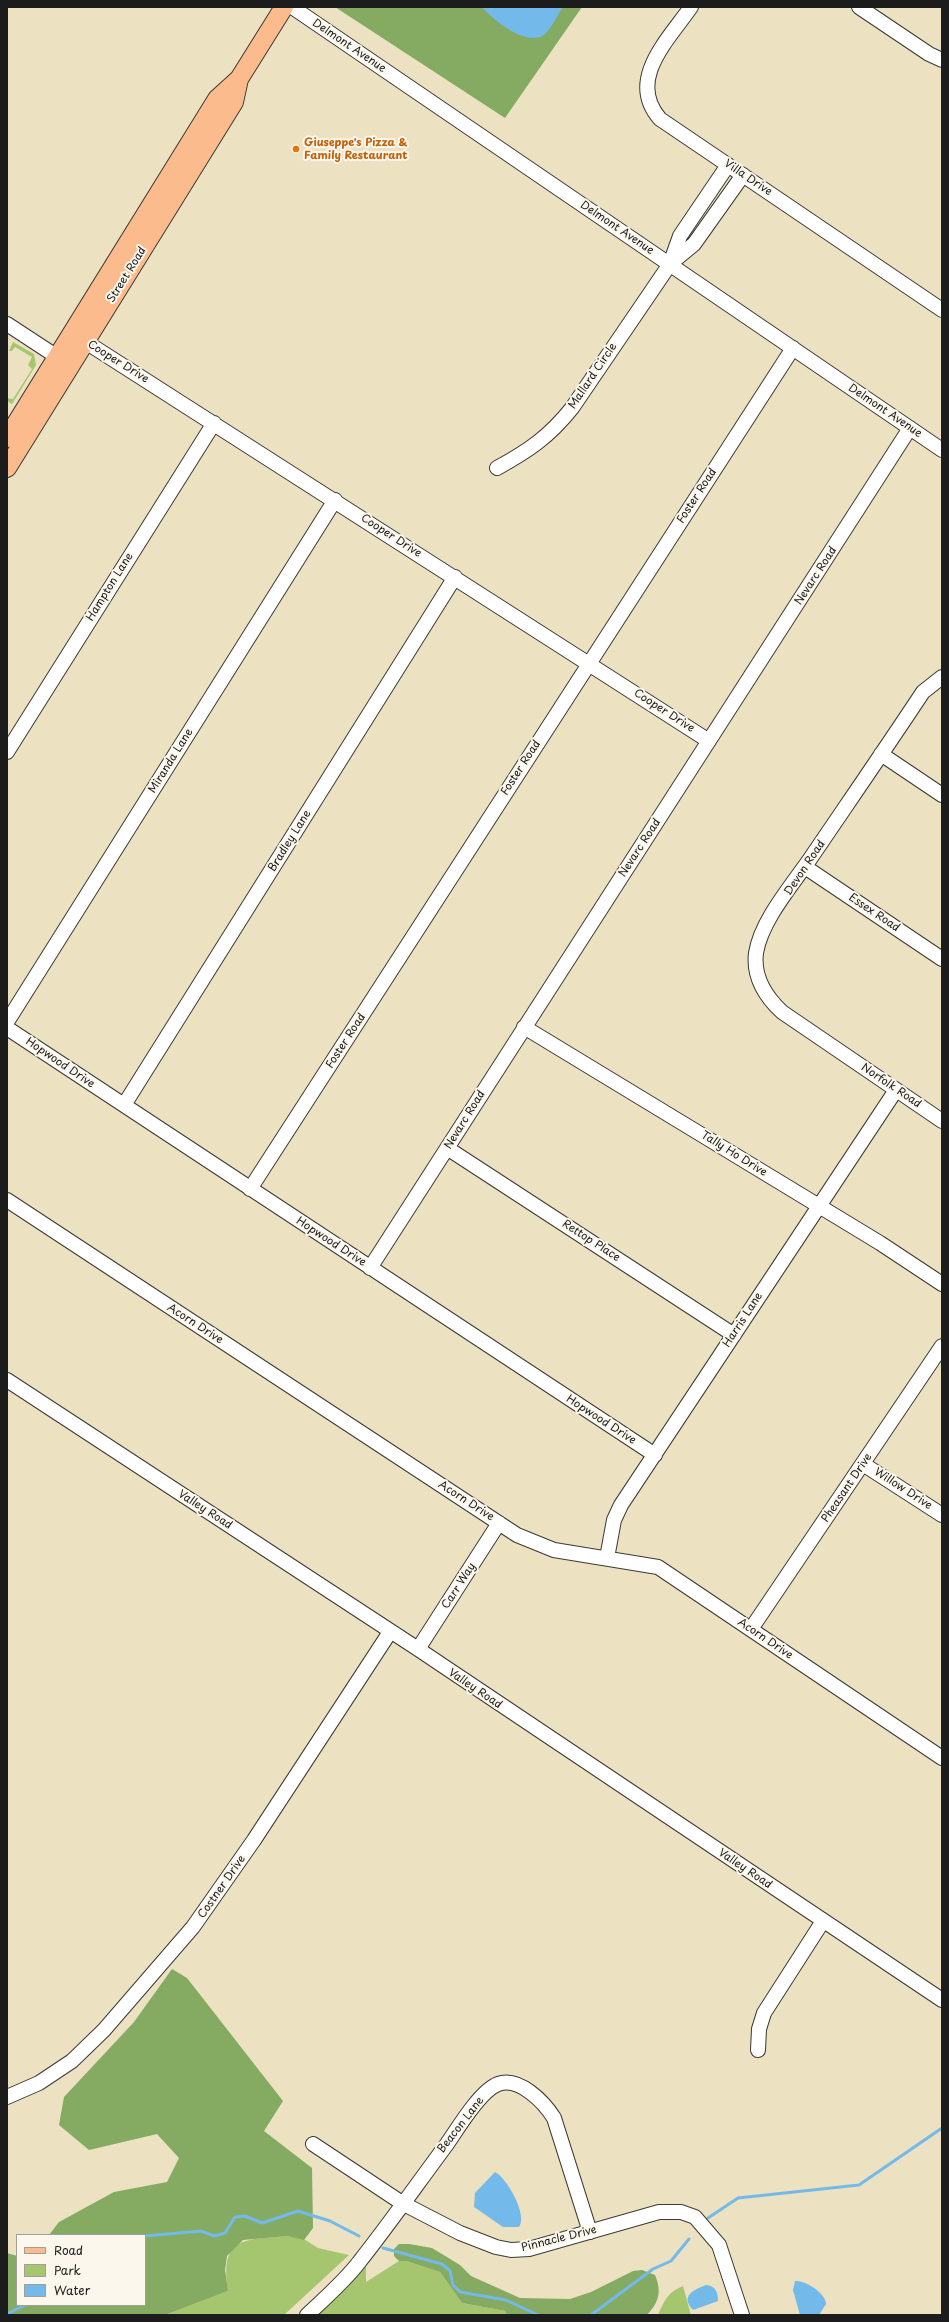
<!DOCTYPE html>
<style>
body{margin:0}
#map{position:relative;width:949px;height:2322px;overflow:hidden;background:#ece1c0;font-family:"Playpen Sans",sans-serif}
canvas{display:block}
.frame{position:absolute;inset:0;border:8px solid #1c1c1c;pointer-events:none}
.legend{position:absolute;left:16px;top:2234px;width:130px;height:72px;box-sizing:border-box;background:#fbf7ec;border:1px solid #a29f99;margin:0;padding:5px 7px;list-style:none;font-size:12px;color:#1c1c1c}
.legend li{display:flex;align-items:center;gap:8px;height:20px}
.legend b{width:20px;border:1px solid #a29f99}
</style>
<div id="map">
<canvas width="949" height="2322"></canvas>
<div class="frame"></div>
<ul class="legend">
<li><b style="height:5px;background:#fbbb8c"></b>Road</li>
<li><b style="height:11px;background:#a5c66e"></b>Park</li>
<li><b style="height:11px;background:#73b9ea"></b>Water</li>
</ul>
</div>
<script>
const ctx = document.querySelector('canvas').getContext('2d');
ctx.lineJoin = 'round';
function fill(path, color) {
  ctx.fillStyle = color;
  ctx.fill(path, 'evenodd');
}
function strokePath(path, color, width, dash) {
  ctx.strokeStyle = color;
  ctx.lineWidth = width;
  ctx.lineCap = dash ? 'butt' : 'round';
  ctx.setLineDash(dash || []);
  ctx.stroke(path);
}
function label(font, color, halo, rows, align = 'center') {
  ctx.font = font + ' "Playpen Sans",sans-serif';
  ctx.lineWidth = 4;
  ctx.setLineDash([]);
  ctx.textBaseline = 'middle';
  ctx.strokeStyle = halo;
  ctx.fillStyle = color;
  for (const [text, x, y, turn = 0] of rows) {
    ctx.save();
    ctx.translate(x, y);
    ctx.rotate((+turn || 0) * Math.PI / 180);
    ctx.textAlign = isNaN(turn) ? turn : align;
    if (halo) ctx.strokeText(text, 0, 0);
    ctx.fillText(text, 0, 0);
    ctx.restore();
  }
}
const green = new Path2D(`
 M13 342 34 354 36 365 12 404 7 401V398L13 399 32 369 28 365 32 357 15 347 12 351H9Z
 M288 2236 302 2238 318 2248 349 2255 284 2315H165L228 2291C220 2236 243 2240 288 2236Z
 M399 2261H406L440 2272 462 2303 505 2311 507 2315H316L366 2265V2282Z
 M683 2286 691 2315H658C664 2301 668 2292 683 2286Z`);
const forest = new Path2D(`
 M335 7H582L505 118Z
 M172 1969 187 1978 283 2101 264 2131 312 2168 313 2228 304 2240 288 2236 243 2240 227 2256 225 2270 228 2291 165 2315H7V2253L17 2256V2305H145V2235H49L59 2222 114 2192 167 2182 179 2158 157 2134 89 2150 59 2125 64 2097 134 2022Z
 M399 2244H409L432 2248 460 2265 471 2276 520 2298 570 2299 591 2292 633 2271 642 2270 655 2275C662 2292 659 2302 647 2315H507L505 2311 462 2303 440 2272 406 2261H399L394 2256V2249Z`);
const water = new Path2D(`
 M482 7H563C557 15 553 26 546 33 530 50 493 20 482 7Z
 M495 2172C507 2178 528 2215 519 2227H503L474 2207 475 2193Z
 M795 2281C805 2280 826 2293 826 2304L819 2315H800L793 2290Z
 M706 2285C715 2286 718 2291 718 2301L693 2310C680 2296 693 2290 706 2285Z`);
const stream = new Path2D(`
 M708 2218 738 2198 859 2185 942 2128
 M145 2236 201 2231 214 2236 225 2233 235 2217 245 2216 262 2223 298 2211 330 2221 359 2236
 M383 2248 442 2264 450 2271 453 2285 460 2292 506 2300 538 2315
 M7 2314 25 2305
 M591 2315 653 2269 671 2261 689 2239`);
const minor = new Path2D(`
 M292 7 942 450
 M691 7C668 40 626 80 660 119L942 310
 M859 7 929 54 942 60
 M671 263 694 244 743 175
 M7 324 65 362
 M78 337 709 741
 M497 468C528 451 549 437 572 408L670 264 680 236 728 165
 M942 677 923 692C886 748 848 803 810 859 792 885 761 921 756 953 753 977 766 997 782 1012L942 1121
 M7 752 214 423
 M881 754 942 795
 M805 867 942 959
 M7 1022 335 500
 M524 1027 880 1243 942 1284
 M7 1028 655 1455
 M124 1105 455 577
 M447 1148 734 1335
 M250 1189 793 348
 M7 1200 517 1535 554 1550 658 1567 942 1758
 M370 1268 910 428
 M7 1380 418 1649 942 2000
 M863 1464 942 1515
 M607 1558 614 1520 621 1505 896 1090
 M751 1629 942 1346
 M418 1649 499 1523
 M758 2050 759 2029 764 2013 823 1921
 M7 2097 39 2083 72 2061 104 2030 193 1927 254 1840 390 1632
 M313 2144 402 2203 460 2233 496 2247 511 2250 529 2249 659 2212H681L695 2217 719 2245 742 2315
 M307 2315C325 2298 345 2281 360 2261 390 2223 418 2183 447 2144 458 2128 480 2091 498 2084 519 2076 544 2102 554 2118L590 2232`);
const major = new Path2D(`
 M7 438 217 99 239 79 284 7
 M7 468 234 102 239 79`);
const markers = [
 [296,149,4,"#e8710a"]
];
const streetNames = [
 ["Delmont Avenue",349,46,34],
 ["Villa Drive",748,178,34],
 ["Delmont Avenue",617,228,34],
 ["Street Road",127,275,-58],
 ["Cooper Drive",118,362,32],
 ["Mallard Circle",593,376,-56],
 ["Delmont Avenue",885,411,34],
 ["Foster Road",697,496,-57],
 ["Cooper Drive",391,536,33],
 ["Nevarc Road",816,576,-57],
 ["Hampton Lane",110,587,-58],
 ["Cooper Drive",664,711,33],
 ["Miranda Lane",171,761,-58],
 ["Foster Road",521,768,-57],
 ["Bradley Lane",290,841,-58],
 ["Nevarc Road",640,848,-57],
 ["Devon Road",805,868,-56],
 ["Essex Road",874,913,34],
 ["Foster Road",346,1041,-57],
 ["Hopwood Drive",60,1063,34],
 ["Norfolk Road",891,1086,34],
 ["Nevarc Road",465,1120,-58],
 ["Tally Ho Drive",734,1154,32],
 ["Rettop Place",591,1241,33],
 ["Hopwood Drive",331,1242,33],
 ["Harris Lane",743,1320,-57],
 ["Acorn Drive",195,1324,33],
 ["Hopwood Drive",601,1420,33],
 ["Pheasant Drive",847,1488,-56],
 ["Willow Drive",903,1489,33],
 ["Acorn Drive",466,1501,33],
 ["Valley Road",205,1510,33],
 ["Carr Way",459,1586,-57],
 ["Acorn Drive",765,1639,34],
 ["Valley Road",475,1689,34],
 ["Valley Road",745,1869,34],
 ["Costner Drive",222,1887,-55],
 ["Beacon Lane",461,2125,-52],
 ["Pinnacle Drive",559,2239,-14]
];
const foodNames = [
 ["Giuseppe's Pizza &",304,143],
 ["Family Restaurant",304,156]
];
fill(green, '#a5c66e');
fill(forest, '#84ab61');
fill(water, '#73b9ea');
strokePath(stream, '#73b9ea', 3);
strokePath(minor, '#3b3a35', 16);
strokePath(major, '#3b3a35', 20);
strokePath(minor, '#fff', 14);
strokePath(major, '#fbbb8c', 18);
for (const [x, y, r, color] of markers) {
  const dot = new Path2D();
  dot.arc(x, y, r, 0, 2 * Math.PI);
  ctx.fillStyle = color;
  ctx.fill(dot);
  strokePath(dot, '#fbf7ec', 1.5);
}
label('11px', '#1c1c1c', '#fbf7ec', streetNames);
label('bold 11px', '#c56008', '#fbf7ec', foodNames, 'left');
</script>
